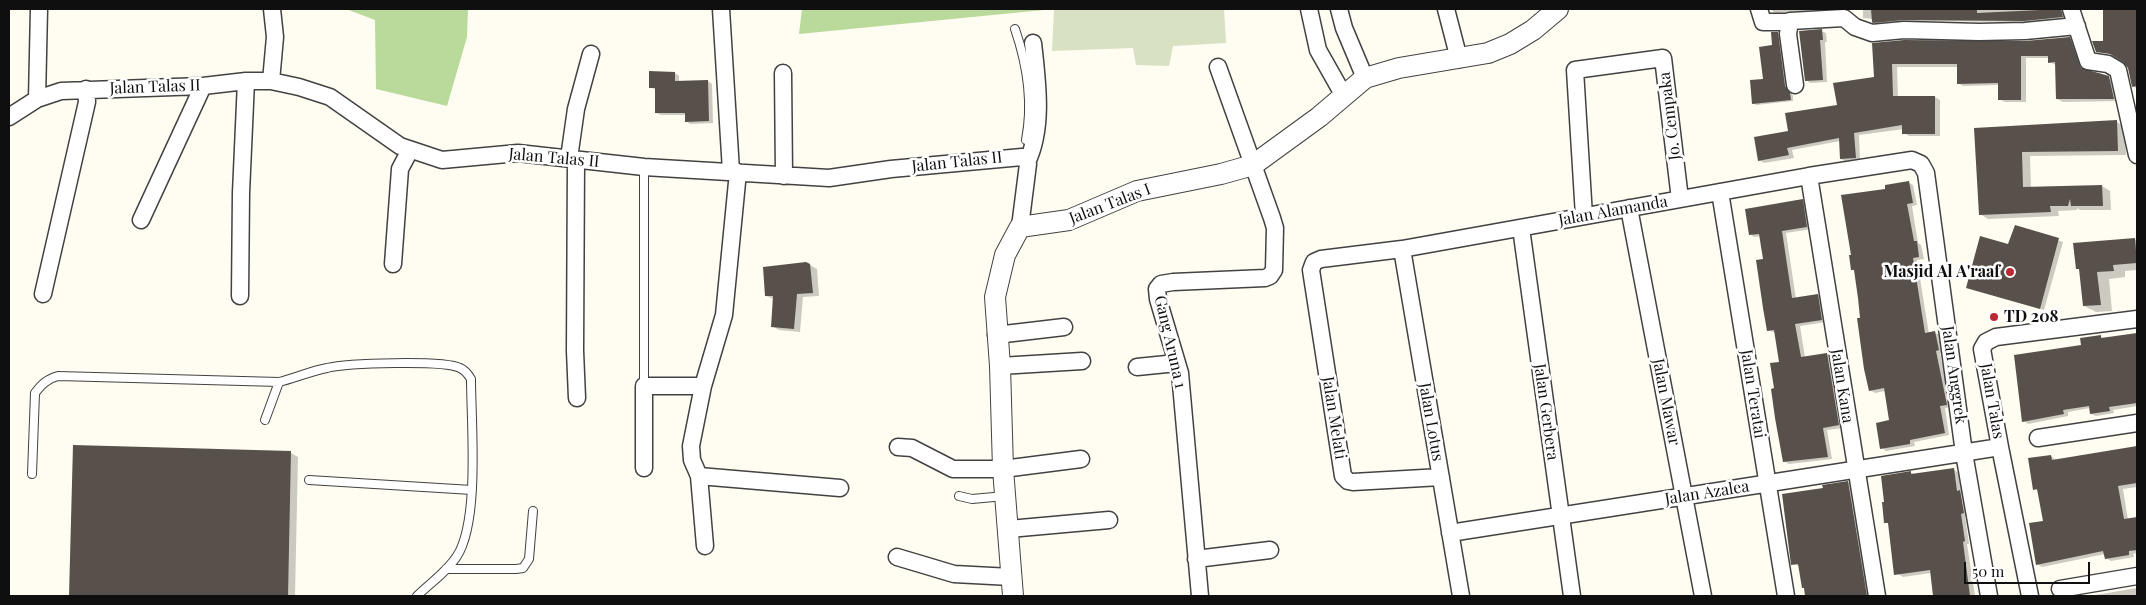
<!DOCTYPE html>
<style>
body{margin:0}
#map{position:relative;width:2146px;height:605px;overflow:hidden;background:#fffcf1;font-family:"Playfair Display",serif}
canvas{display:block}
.frame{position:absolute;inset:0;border:10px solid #0f0f0f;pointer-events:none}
.scale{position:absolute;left:1964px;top:562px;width:126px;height:22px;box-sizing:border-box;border:2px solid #0f0f0f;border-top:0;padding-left:6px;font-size:15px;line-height:18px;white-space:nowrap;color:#0f0f0f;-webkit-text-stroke:4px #fff;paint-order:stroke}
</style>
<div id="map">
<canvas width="2146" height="605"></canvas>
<div class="frame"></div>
<div class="scale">50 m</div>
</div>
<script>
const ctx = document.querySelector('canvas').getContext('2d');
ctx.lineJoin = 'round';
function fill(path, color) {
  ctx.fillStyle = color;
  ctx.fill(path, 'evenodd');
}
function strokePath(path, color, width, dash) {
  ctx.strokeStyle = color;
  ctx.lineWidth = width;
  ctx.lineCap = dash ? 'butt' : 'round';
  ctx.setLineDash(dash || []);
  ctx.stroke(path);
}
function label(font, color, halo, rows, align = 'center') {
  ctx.font = font + ' "Playfair Display",serif';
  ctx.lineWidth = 5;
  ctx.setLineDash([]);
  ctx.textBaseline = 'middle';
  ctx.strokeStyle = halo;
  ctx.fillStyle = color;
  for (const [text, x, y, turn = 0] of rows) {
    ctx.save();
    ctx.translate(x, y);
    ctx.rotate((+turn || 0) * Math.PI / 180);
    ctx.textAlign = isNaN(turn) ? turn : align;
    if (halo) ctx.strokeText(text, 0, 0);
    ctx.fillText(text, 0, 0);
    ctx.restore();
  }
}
const forest = new Path2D(`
 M346 9H468L467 37 447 106 376 89 375 20Z
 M802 9H1054L799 34Z`);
const cemetery = new Path2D(`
 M1054 9H1224L1226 43 1173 46 1169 66 1136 65 1133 48 1052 51Z`);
const shadow = new Path2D(`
 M1770 9H1847L1775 13Z
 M1863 9H2061L2064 12 2066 19 2029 22 1908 21 1878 24 1873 19 1863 18Z
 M2104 9H2137V89L2133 86 2127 63 2119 55 2097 51 2104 43Z
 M1821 31 1826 33 1827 42H1825L1827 82 1810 83 1806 80Z
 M1778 33 1781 35 1788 89 1793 96V101L1756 105 1753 103 1765 80Z
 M2069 38 2075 41 2086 71 2114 81 2119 101 2063 102 2057 99 2056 65 2049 62V58H2026V102H2005L1999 99V85L1963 86 1958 83V67H1897L1898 97H1935L1940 100V136H1909L1904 133V129L1859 135 1860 161 1846 162 1841 159 1840 141 1792 150 1794 158 1764 163 1759 160 1790 132 1839 106 1875 78 1874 44 2025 42Z
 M675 73 679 76V82L708 81 712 84 713 123 690 124 686 121V115H661L656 113V90L650 87Z
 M2117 122 2125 127 2126 155 2030 156 2031 188 2102 186 2110 191 2111 210H2080L2077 208V210L2058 211 2059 216 1988 219 1980 214 1975 129Z
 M1908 182 1913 185 1917 205 1912 206 1918 243 1921 245 1924 259 1917 260 1929 334 1935 333 1940 335 1943 353H1940L1952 407 1945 408 1949 435 1914 442 1915 446 1886 451 1882 448 1890 421 1885 391 1875 393 1870 390 1856 271 1852 269 1887 190Z
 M1802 200 1807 203 1811 229 1786 233 1796 299 1818 295 1822 298 1826 322 1800 326 1805 357 1827 354 1832 357 1843 428 1827 430 1832 459 1789 464 1784 461 1775 389 1780 363 1776 333 1768 330 1764 260 1761 236 1754 237 1750 234Z
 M2016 227 2063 242 2044 310 1967 287 2008 245Z
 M2134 239 2137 241V270L2125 271V277L2109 279 2112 311 2096 312 2084 306 2080 270 2077 268Z
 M810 265 817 269 819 296 803 297 800 332 779 330 772 326 774 299 766 296Z
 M2137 334V406L2113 410 2114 413 2096 416 2091 414 2090 408 2068 412V416L2028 424 2024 421 2082 346 2100 336 2105 339Z
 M75 447 291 453 298 457 295 596H70Z
 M2137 448V487L2123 489 2128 520 2137 518V553L2133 554 2134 557 2111 561 2106 558 2105 554 2042 567 2037 564 2044 522 2039 492 2035 489 2051 456 2056 460Z
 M1954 470 1959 473 1962 492 1965 494 1969 516H1965L1969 544H1967L1975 596H1934L1931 573 1903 577 1898 574 1910 472 1915 475Z
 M1848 482 1853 485 1871 596H1807L1800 566 1792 564 1824 489Z
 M2137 588V596H2090Z`);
const building = new Path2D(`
 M1871 9H1977V13L2061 9 2063 17 2024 21 1904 20 1873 23 1872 22Z
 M2103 9H2137V86L2132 87 2128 68 2123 62 2110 54 2096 52 2092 41H2103Z
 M1822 29 1823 40H1820L1823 80 1805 81 1799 31Z
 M1771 32H1778L1785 86 1790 93 1791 100 1752 104 1750 80 1763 79 1759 47 1772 45Z
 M2070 37 2081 68 2109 76 2114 99H2056L2055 62 2048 63V56H2021V100H1998V83L1957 84V64H1892L1893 96H1935V134H1902V125L1854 133 1856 158 1840 159 1839 138 1787 148 1789 155 1758 161 1754 137 1788 131 1785 113 1837 105 1833 83 1874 77 1872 43 1904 40 2025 41Z
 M649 71 675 72V81L708 80 709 121 685 122V113H655V88H649Z
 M2117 120 2118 151 2022 152 2023 187 2102 185 2103 206H2071L2070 199 2068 206H2050L2051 212 1979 215 1974 128Z
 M1909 181 1913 203 1907 204 1914 241H1917L1919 257 1913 258 1925 333 1935 331 1939 350 1936 351 1947 405 1940 406 1945 433 1910 440V444L1880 449 1876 423 1889 420 1884 388 1869 391 1864 369 1857 318H1860L1858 298 1854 270H1851L1849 255H1851L1841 195 1885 189V185Z
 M1803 199 1807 227 1782 231 1792 298 1818 294 1822 320 1795 324 1801 357 1827 353 1839 425 1823 428 1828 457 1783 462 1775 418 1771 389 1774 388 1770 363 1779 362 1774 330 1767 331 1763 308 1756 260 1763 259 1759 234 1749 235 1745 209Z
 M2015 225 2059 238 2040 309 1966 288 1980 236 2008 244Z
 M2135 238 2137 263 2113 265 2114 271 2097 272 2101 305 2083 306 2079 269H2076L2073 243Z
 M806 262 810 264 813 293 797 294 794 329 771 327 773 296H765L763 267Z
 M2137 333V403L2109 407 2110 411 2090 414 2089 406 2063 410 2064 414 2022 422 2014 355 2081 345 2080 338 2101 335V338Z
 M73 445 291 451 288 596H69Z
 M2137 446V483L2118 486 2124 519 2137 517V550L2129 551V555L2105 559 2103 551 2036 565 2029 523 2043 521 2037 489 2033 490 2028 458 2051 455 2052 460Z
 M1954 468 1957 491 1960 490 1964 513 1961 514 1965 541 1963 542 1970 596H1933L1930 570 1894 575 1888 523H1884L1882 502H1884L1881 476 1911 471V474Z
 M1848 481 1867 596H1805L1804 588H1802L1798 564 1791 565 1782 494 1823 488 1822 485Z`);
const service = new Path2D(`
 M1015 29C1027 64 1033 104 1026 140
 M644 386V167
 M265 420 279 382C295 378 311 371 327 368 347 363 444 360 460 368 465 370 468 374 471 379 471 422 480 520 457 556 447 572 430 583 417 596
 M32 474 35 393C42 384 47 379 58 376L279 382
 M309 480 472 490
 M959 496 972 499 1005 496
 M446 569H516L523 568 529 559 533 511`);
const minor = new Path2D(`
 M721 9 731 171
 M1309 9 1318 50 1344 96
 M1339 9 1344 28 1365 78
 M1446 9 1459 59
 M1759 9 1763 22H1788
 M2071 9 2088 61 2108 64 2118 70 2137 155
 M783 73 784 176
 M271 81 275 37 272 9
 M1795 85 1788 34 1790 21 1844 18 1855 27 1872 33 1904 30 1979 32 2025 31 2077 26
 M37 99 39 9
 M9 117 37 99 61 91 203 86 246 81H271L299 87 330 97 400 146 442 160 518 153 644 167 829 178 891 169 1022 157 1025 158 1028 164 1020 227
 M569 158 576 109 591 54
 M576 160 575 351 577 398
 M1027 162C1044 127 1037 80 1033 43
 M1809 176 1877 596
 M1720 192 1786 596
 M1629 208 1703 596
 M1584 216 1575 70 1663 58 1680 199
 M141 220 203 86
 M1521 228 1572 596
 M1402 249 1461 596
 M393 264 400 169 410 150
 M43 294 87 102 86 89
 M240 296 241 193 246 81
 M996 335 1064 327
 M1000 366 1082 361
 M1137 367 1177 363
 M2038 438 2137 423
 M898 447 912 448 953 469H1003L1081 459
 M2000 447 2030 596
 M644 468V386H703
 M699 476 840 488
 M1441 477 1353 482 1348 481 1343 476 1311 270 1314 262 1321 259 1402 249 1809 176 1912 160 1921 164 1926 173 1964 453 1989 596
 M1009 529 1109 520
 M1450 533 2000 447 1982 349 1986 342 1996 337 2137 319
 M705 546 699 476 692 460 691 446 703 386 724 315 738 172
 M897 557 954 574 1011 577
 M1196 559 1270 550
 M2060 589 2137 576
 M1200 596 1180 373 1158 299 1157 289 1161 284 1173 282 1265 278 1270 276 1274 270 1275 228 1272 218 1218 67`);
const tertiary = new Path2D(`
 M1013 596 1003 469 1000 366 995 297 1005 255 1020 227 1069 220 1137 191 1221 174 1253 165 1319 117 1365 78 1399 68 1488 53 1510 44 1533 30 1558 9`);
const markers = [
 [2010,272,5,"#bd2834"],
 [1994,317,5,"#bd2834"]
];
const streetNames = [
 ["Jalan Talas II",155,87,-2],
 ["Jo. Cempaka",1670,116,-97],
 ["Jalan Talas II",554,158,5],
 ["Jalan Talas II",957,162,-6],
 ["Jalan Talas I",1110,204,-21],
 ["Jalan Alamanda",1613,211,-10],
 ["Gang Aruna 1",1170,342,77],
 ["Jalan Anggrek",1954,375,82],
 ["Jalan Kana",1842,386,81],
 ["Jalan Teratai",1753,394,81],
 ["Jalan Talas",1992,401,80],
 ["Jalan Mawar",1666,402,79],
 ["Jalan Gerbera",1546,412,82],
 ["Jalan Melati",1334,418,81],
 ["Jalan Lotus",1431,422,80],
 ["Jalan Azalea",1707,493,-9]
];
const poiNames = [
 ["Masjid Al A'raaf",2000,272],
 ["TD 208",2004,317,"left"]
];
fill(forest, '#b9da9a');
fill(cemetery, '#d8e1c2');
fill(shadow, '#0003');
fill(building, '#57504b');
strokePath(service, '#424242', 10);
strokePath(minor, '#424242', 19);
strokePath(tertiary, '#424242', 22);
strokePath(service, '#fff', 8);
strokePath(minor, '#fff', 16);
strokePath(tertiary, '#fff', 20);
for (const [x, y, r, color] of markers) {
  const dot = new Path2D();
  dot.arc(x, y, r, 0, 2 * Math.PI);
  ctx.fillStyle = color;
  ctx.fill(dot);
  strokePath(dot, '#fff', 2);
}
label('16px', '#0f0f0f', '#fff', streetNames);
label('bold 16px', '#0f0f0f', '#fff', poiNames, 'right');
</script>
